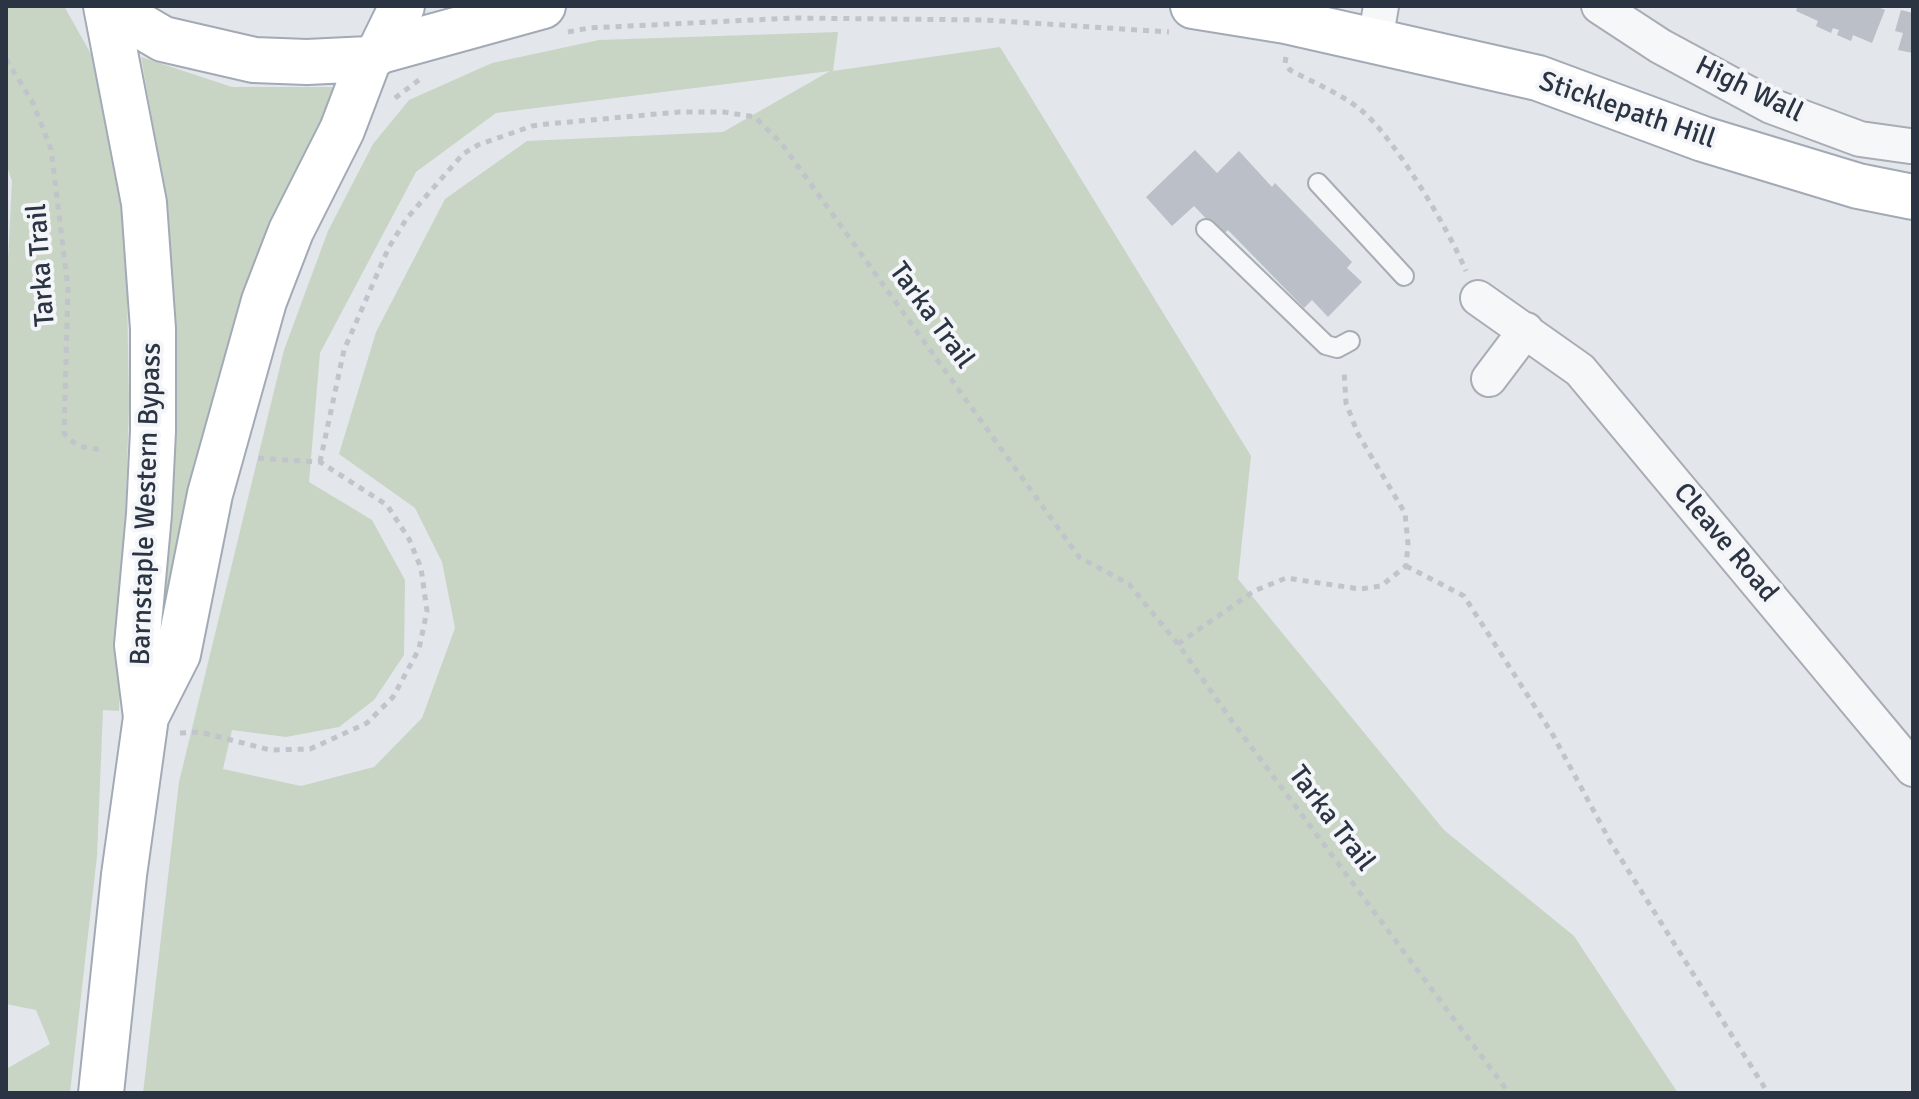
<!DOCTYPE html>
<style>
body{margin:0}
#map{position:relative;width:1919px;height:1099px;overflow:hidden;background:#e3e6eb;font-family:Signika,sans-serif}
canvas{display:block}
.frame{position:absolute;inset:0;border:8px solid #2b3443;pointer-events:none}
</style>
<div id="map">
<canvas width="1919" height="1099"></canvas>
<div class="frame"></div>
</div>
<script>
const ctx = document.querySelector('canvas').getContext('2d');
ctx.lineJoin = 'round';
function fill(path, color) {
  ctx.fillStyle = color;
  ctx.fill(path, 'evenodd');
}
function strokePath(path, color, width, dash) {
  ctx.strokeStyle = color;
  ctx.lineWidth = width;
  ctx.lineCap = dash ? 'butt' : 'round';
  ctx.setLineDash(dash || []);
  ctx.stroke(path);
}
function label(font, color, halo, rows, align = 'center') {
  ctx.font = font + ' Signika,sans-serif';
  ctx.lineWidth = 8;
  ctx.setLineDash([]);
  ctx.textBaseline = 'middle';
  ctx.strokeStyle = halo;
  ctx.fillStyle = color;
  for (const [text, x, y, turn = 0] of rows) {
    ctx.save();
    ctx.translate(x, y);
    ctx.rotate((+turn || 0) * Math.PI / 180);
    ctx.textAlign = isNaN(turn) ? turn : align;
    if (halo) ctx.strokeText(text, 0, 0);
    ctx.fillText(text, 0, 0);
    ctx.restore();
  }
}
const green = new Path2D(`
 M6 6H64L91 54 99 76 106 107 126 227 129 406 119 711 103 710 97 856 70 1093H6V1069L50 1044 36 1010 6 1004V299L12 181 6 164Z
 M838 32 833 71 1000 47 1251 456 1238 579 1444 830 1574 936 1678 1093H143L179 782 284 350 328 231 373 144 409 100 492 63 599 40ZM830 71 723 132 527 141 445 199 376 332 339 454 415 508 442 562 455 628 422 718 374 767 301 786 223 769 232 730 286 737 339 727 374 700 404 655 405 580 372 520 309 482 320 353 416 172 496 113Z
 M141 57 232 87H344L255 263 208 437 160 649 170 306 169 214Z`);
const building = new Path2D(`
 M1798 6H1876L1885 10 1872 43 1853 35 1851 41 1837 35 1839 30 1833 28 1831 33 1816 26 1818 21 1796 11Z
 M1901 10 1913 13V53L1898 50 1903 33 1895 31Z
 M1195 150 1217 173 1239 151 1272 187 1275 183 1352 262 1347 268 1362 282 1328 317 1312 300 1304 308 1228 230 1222 235 1194 206 1172 226 1146 197Z`);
const path = new Path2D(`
 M568 32 589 28 793 18 985 20 1169 32
 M1286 57 1285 63 1290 70C1314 83 1340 93 1361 110 1394 137 1449 230 1466 271
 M6 59 33 103 51 149 68 288 64 433C76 448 87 448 105 450
 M395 98 419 80
 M320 462 344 350 389 247 407 218 463 154 478 145 532 126 547 124 679 112H724L755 117 782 144 1079 557 1129 584 1178 644 1232 721 1509 1093
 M1406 566 1464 596 1553 735 1611 843 1768 1093
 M1178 644 1254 591 1286 578 1360 589 1381 586 1406 566 1408 544 1405 513 1358 434 1346 403 1344 370
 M180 733 200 732 270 750 310 749 367 723 393 697 419 649 427 611 421 568 409 539 387 505 320 462 255 458`);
const lane = new Path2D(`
 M1318 183 1404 276
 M1206 229 1326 345 1337 348 1350 341`);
const street = new Path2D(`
 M1599 6 1660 46 1771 106 1860 139 1910 146
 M1375 42 1381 6
 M1478 298 1580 370 1913 769
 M1489 379 1526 330`);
const primary = new Path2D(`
 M107 6 163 39 254 60 307 62 369 59 380 51 402 6
 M1193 6 1286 21 1538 78 1703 139 1858 186 1913 197
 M380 51 543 6
 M146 717 178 654 210 494 264 301 291 231 342 130 369 59
 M101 1093 124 875 146 717 137 645 149 514 153 431V329L144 203 106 6`);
const streetNames = [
 ["High Wall",1749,90,26],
 ["Sticklepath Hill",1627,111,19],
 ["Tarka Trail",42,265,-94],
 ["Tarka Trail",931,316,54],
 ["Barnstaple Western Bypass",147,504,-88],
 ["Cleave Road",1725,543,50],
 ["Tarka Trail",1331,819,53]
];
fill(green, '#c8d5c4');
fill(building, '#babfc8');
strokePath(lane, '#a8adb5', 22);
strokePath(street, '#a8adb5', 38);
strokePath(primary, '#a2aab6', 48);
strokePath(path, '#c1c4ca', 5, [6, 6]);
strokePath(lane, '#f6f7f9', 18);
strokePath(street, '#f6f7f9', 34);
strokePath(primary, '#fff', 44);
label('28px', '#2b3443', '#f3f5f8', streetNames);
</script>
